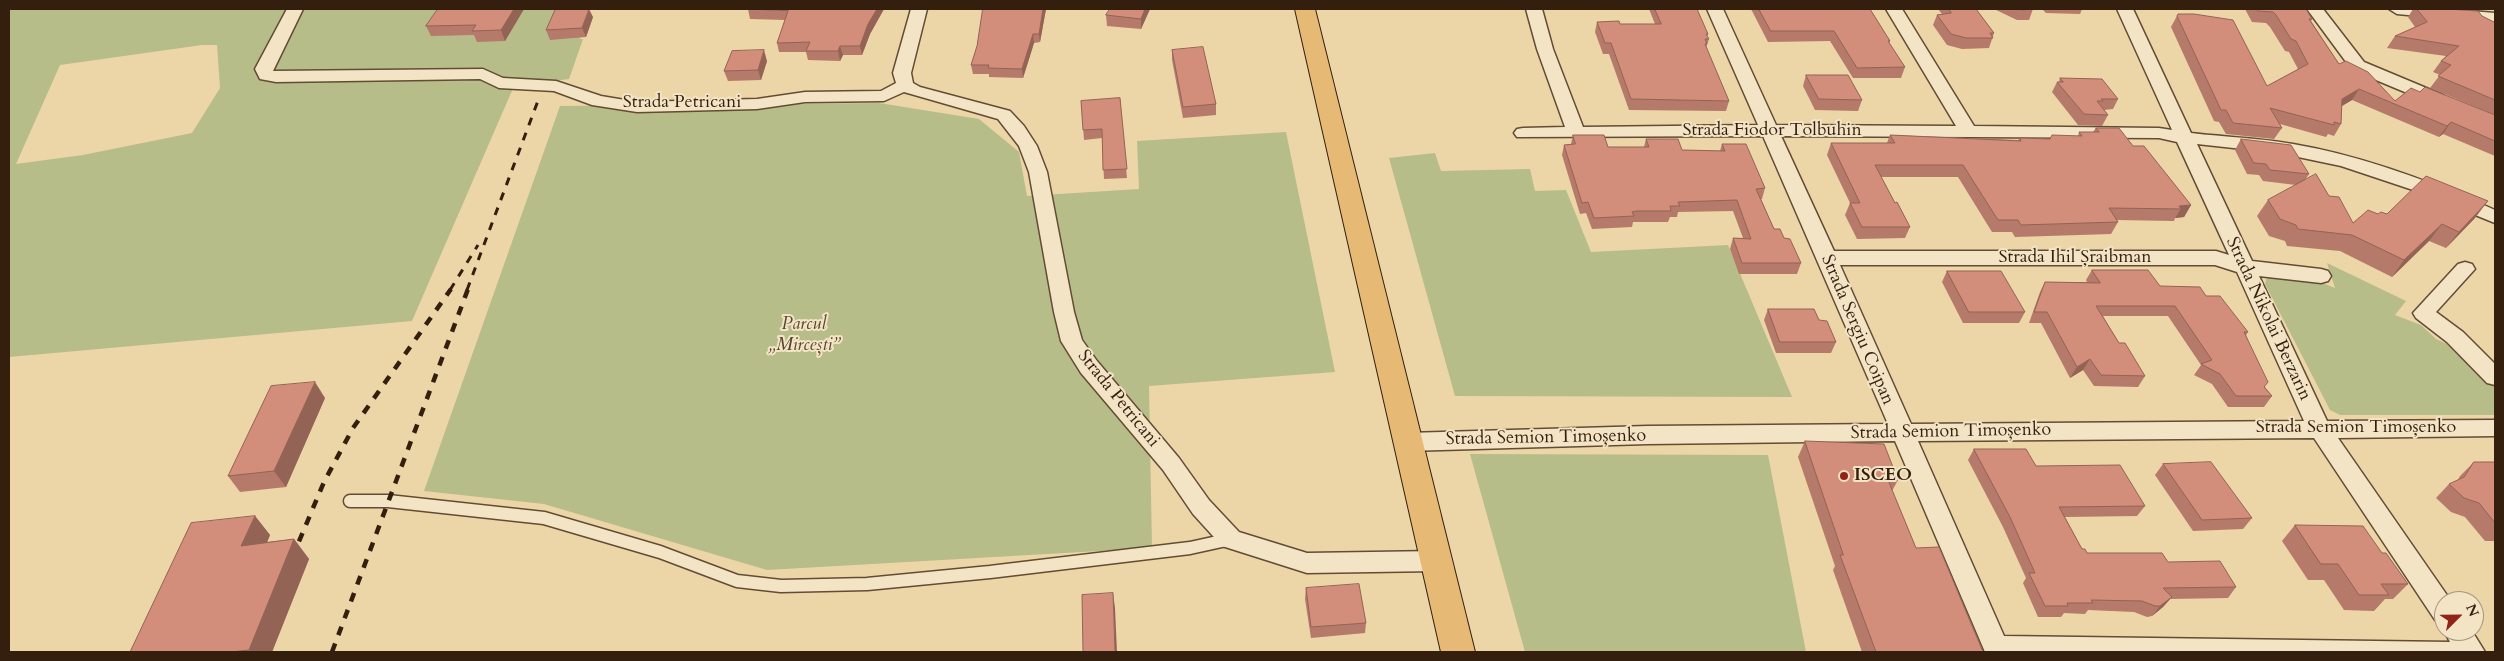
<!DOCTYPE html>
<meta charset="utf-8">
<style>
body{margin:0}
#map{position:relative;width:2504px;height:661px;overflow:hidden;background:#ecd5a7;font-family:Cardo,serif}
canvas{display:block}
.frame{position:absolute;inset:0;border:10px solid #341f0e;pointer-events:none}
.north{position:absolute;left:2434px;top:591px;width:50px;height:50px;box-sizing:border-box;background:#f3e4c6;border:1px solid #a7957c;border-radius:50%;rotate:67deg;font-size:14px;font-weight:700;line-height:20px;text-align:center;color:#341f0e}
.north::after{content:'';display:block;margin:auto;width:18px;height:22px;background:#8f2418;clip-path:polygon(50% 0,100% 100%,50% 72%,0 100%)}
</style>
<div id="map">
<canvas width="2504" height="661"></canvas>
<div class="frame"></div>
<div class="north">N</div>
</div>
<script>
const ctx = document.querySelector('canvas').getContext('2d');
ctx.lineJoin = 'round';
function fill(path, color) {
  ctx.fillStyle = color;
  ctx.fill(path, 'evenodd');
}
function strokePath(path, color, width, dash) {
  ctx.strokeStyle = color;
  ctx.lineWidth = width;
  ctx.lineCap = dash ? 'butt' : 'round';
  ctx.setLineDash(dash || []);
  ctx.stroke(path);
}
function label(font, color, halo, rows, align = 'center') {
  ctx.font = font + ' Cardo,serif';
  ctx.lineWidth = 4;
  ctx.setLineDash([]);
  ctx.textBaseline = 'middle';
  ctx.strokeStyle = halo;
  ctx.fillStyle = color;
  for (const [text, x, y, turn = 0] of rows) {
    ctx.save();
    ctx.translate(x, y);
    ctx.rotate((+turn || 0) * Math.PI / 180);
    ctx.textAlign = isNaN(turn) ? turn : align;
    if (halo) ctx.strokeText(text, 0, 0);
    ctx.fillText(text, 0, 0);
    ctx.restore();
  }
}
const green = new Path2D(`
 M9 9H587L580 39H583L569 79 514 86 412 321 9 357ZM202 45H217L220 88 192 133 83 155 16 164 60 65Z
 M879 103 979 119 1019 152 1027 196 1139 189 1137 141 1286 132 1335 372 1149 386 1152 548 767 570 544 504 424 491 560 106Z
 M1435 153 1441 171 1530 169 1535 191 1566 190 1591 252 1728 245 1792 397 1455 396 1389 158Z
 M2327 263 2406 301 2395 315 2421 325 2436 339 2456 348 2495 386V415H2340L2330 410 2265 284 2267 277 2325 284 2335 288Z
 M1470 454 1768 455 1806 652H1525Z`);
const lane = new Path2D(`
 M350 501H388L544 518 660 552 737 581 781 586 867 584 990 572 1190 548 1231 539`);
const street = new Path2D(`
 M287 9H303L273 71 483 69 503 78 556 81 601 96 637 102 757 99 805 92 881 91 896 83 893 73 911 9H927L911 73 913 83 920 87 1010 111 1024 126 1037 146 1047 172 1074 312 1082 340 1097 361 1179 458 1209 500 1239 532 1307 553 1436 551 1445 554 1448 561 1445 568 1436 571 1307 573 1222 546 1193 514 1163 470 1081 373 1061 341 1054 312 1029 172 1019 146 998 119 904 92 884 101 805 102 757 109 637 112 592 105 554 91 499 88 480 79 276 82 260 79 255 69Z
 M1526 9H1542L1553 49 1583 127 1758 125 1707 9H1723L1776 125 1956 126 1886 9H1902L1974 126 2159 128 2172 130 2117 9H2133L2191 133C2225 137 2260 138 2293 144 2363 156 2430 181 2495 210V223L2416 191 2341 166 2279 153 2197 144 2252 261 2321 269 2328 271 2331 276 2328 281 2321 283 2259 276 2327 421 2495 420V436L2338 438 2451 601H2444V623L2435 620 2314 438 1918 441 2004 636 2450 642 2444 631H2472L2485 652H1985L1895 441 1648 444 1407 451 1399 448 1395 442 1399 436 1407 433 1648 426 1888 424 1763 136 1517 137 1514 133 1517 129 1523 128 1565 127 1537 49ZM1781 136 2159 138 2177 142 2229 255 2216 251H1834ZM1840 265H2215L2237 272 2304 421 1911 424Z
 M2307 9H2323L2364 62 2443 95 2446 99 2443 103H2431L2352 70Z
 M2389 9H2447L2495 13V23L2397 14Z
 M2465 262 2472 264 2475 269 2436 312 2463 332 2495 364V385L2487 383 2447 342 2416 318 2413 313 2458 264Z`);
const primary = new Path2D(`
 M1295 9H1315L1475 652H1441Z`);
const railFar1 = new Path2D(`
 M450 290 478 245
 M467 290 539 98`);
const rail = new Path2D(`
 M292 558 324 482 353 428 451 289
 M332 652 468 289`);
const wall = new Path2D(`
 M524 9 505 41 477 42 474 35 431 36 426 26Z
 M748 9H884L870 34 862 55H843L840 61 808 60 806 52H779L777 43 785 20 750 19Z
 M983 9H1046L1040 42 1034 43 1023 78 989 77V74H973L971 65 977 46Z
 M1150 9 1141 29 1107 26 1106 15Z
 M1649 9H1697L1708 34 1707 37 1709 39 1706 48 1729 101 1726 111 1629 110 1609 54H1603L1595 32 1597 22 1620 24H1655Z
 M1751 9H1870L1890 41 1889 43 1905 67 1901 78H1853L1830 41 1768 42Z
 M1938 9H1976L1994 33 1989 48 1962 49 1947 45 1933 25 1937 15 1942 14Z
 M1994 9H2033L2029 20H2017Z
 M2042 9H2082L2080 14 2046 13Z
 M2245 9H2306L2312 19 2311 21 2339 64 2395 101 2420 92 2495 115V156L2443 134 2439 137 2352 100 2342 106 2341 124 2334 136 2328 134 2326 137 2280 124 2282 128 2274 139 2226 134 2219 122 2214 121 2171 27 2178 14 2267 86 2298 69 2289 52 2285 51 2270 27 2266 23 2252 22Z
 M2413 9H2448L2482 16 2495 23V115L2430 88 2440 75 2433 72 2441 61 2446 56 2387 48 2395 36 2415 27 2408 17Z
 M593 17 586 37 550 40 546 30Z
 M1172 50 1216 104V115L1183 118 1172 60Z
 M767 61 761 80 728 81 724 71Z
 M1806 75 1862 100 1858 111 1815 110 1803 86Z
 M2060 78 2118 99 2113 109 2104 110 2108 115 2102 126 2078 125 2052 92 2057 82H2059Z
 M1120 98 1127 178 1104 179 1102 138 1084 140 1081 101Z
 M2096 128 2133 146 2191 205 2184 217 2175 218 2174 221 2117 220 2118 222 2111 234 2015 237 2012 232H1992L1958 177H1881L1895 203 1910 227 1905 238 1857 239 1845 215 1850 203 1827 155 1831 143H1887L1890 135 2018 140 2020 138 2050 139 2078 136 2079 132H2093Z
 M1573 135 1608 147H1644L1646 139 1682 150 1720 151 1722 144 1765 188 1762 199H1761L1774 229 1784 238 1801 263 1797 274H1739L1730 249 1733 238H1743L1733 211 1678 212 1677 217H1670L1668 222H1633L1632 227 1592 229 1586 213 1580 214 1562 155 1564 145 1571 144Z
 M2241 139 2309 174 2305 180 2329 196 2353 223 2378 214 2475 218 2446 248 2429 241 2392 277 2340 251 2287 246 2285 241 2269 236 2257 216 2268 200 2296 185 2263 181 2259 175 2247 174 2235 150Z
 M2092 270 2160 286 2206 296 2248 332 2246 335 2265 387 2272 396 2264 407H2228L2212 384 2194 375 2201 365 2168 316H2103L2119 343 2145 376 2138 387 2094 386 2083 370 2070 378 2041 323H2029L2040 292 2045 282H2087L2086 280Z
 M1947 271 2025 312 2019 323H1963L1942 282Z
 M1768 309 1819 320 1836 342 1831 353H1776L1764 320Z
 M325 398 286 487 240 492 228 476Z
 M1805 441 1898 480 1892 491 1916 548 1983 652H1862L1833 570 1835 566 1798 457Z
 M1974 449 2036 466 2145 506 2137 516 2065 517 2082 549 2087 553 2168 562 2236 587 2228 598 2170 599 2163 607 2152 616 2147 617 2134 612 2088 610 2085 614 2064 613 2061 617H2038L2023 583 2026 578 2003 527 1968 460Z
 M2474 462H2495V541H2485L2465 517 2451 512 2436 498 2449 484 2458 480 2460 476Z
 M2163 464 2252 518 2243 529 2193 531 2155 475Z
 M255 516 270 535 267 542 294 539 309 559 272 652H130Z
 M2295 525 2382 553 2408 584 2393 599H2385L2374 611 2344 610 2324 580H2308L2282 541Z
 M1306 588 1366 623 1365 633 1311 638 1305 599Z`);
const shadedWall = new Path2D(`
 M514 9H524L505 41 501 30Z
 M589 9 593 17 586 37 582 28Z
 M877 9H884L870 34 862 55 860 46 868 24Z
 M1043 9H1046L1040 42 1039 34Z
 M1145 9H1150L1141 29V19Z
 M1033 34 1034 43 1023 78 1022 69Z
 M840 46 843 55 840 61 838 51Z
 M764 50 767 61 761 80 758 70Z
 M2359 89 2352 100 2335 110 2342 99Z
 M2451 122 2443 134 2439 137 2447 126Z
 M2488 201 2475 218 2446 248 2459 232Z
 M2191 205 2184 217 2175 218 2181 209 2179 206Z
 M2442 224 2429 241 2392 277 2404 260Z
 M2090 359 2083 370 2070 378 2077 367Z
 M315 382 325 398 286 487 274 471Z
 M255 516 270 535 258 565 241 546Z
 M294 539 309 559 272 652H251L249 650Z
 M1113 593 1115 608 1117 652H1115Z
 M2172 597 2163 607 2152 616 2160 606Z`);
const building = new Path2D(`
 M438 9H514L501 30 472 31 476 25 426 26Z
 M578 9H589L582 28 546 30 555 10Z
 M748 9H877L868 24 860 46H840L838 51H806L810 42 777 43 788 11Z
 M983 9H1043L1039 34H1033L1022 69 988 68 989 65H971L977 46Z
 M1110 9H1145L1141 19 1106 15Z
 M1655 9H1697L1708 34H1706L1709 39H1705L1707 44H1705L1729 101 1631 99 1611 43H1605L1597 22 1619 21 1620 24H1661Z
 M1759 9H1870L1890 41H1888L1905 67 1857 68 1834 31H1771Z
 M1949 9H1976L1994 33H1990L1993 38H1966L1951 34 1937 15 1951 13Z
 M2020 9H2033L2022 10Z
 M2257 9H2306L2312 19H2309L2339 64 2346 61 2368 72 2395 101 2411 88 2420 92 2425 87 2495 115V141L2451 122 2447 126 2359 89 2342 99 2341 124 2334 122V125L2270 108 2282 128 2233 123 2226 110H2221L2177 16 2178 14H2194L2233 20 2267 86 2308 64 2296 41 2291 39 2276 15 2273 12 2258 11Z
 M2417 9H2448L2478 11 2482 16 2494 22 2495 23V100L2438 76 2451 65 2441 61 2459 46 2395 36 2427 22Z
 M1203 47 1216 104 1183 107 1172 50Z
 M764 50 758 70 724 71 732 51Z
 M1806 75H1848L1862 100 1819 99Z
 M2060 78 2102 79 2118 99H2101L2103 101H2097L2108 115 2084 114 2057 82H2063Z
 M1120 98 1127 169 1103 170 1102 129 1083 130 1081 101Z
 M2096 128H2119L2133 146H2144L2191 205 2179 206 2181 209 2109 208 2118 222 2021 225 2018 220H1998L1963 165H1875L1895 203 1897 202 1910 227H1862L1850 203H1860L1831 143H1895L1890 135 2021 141 2020 138 2050 139 2052 135 2082 136 2079 132H2099Z
 M1573 135H1604L1608 147H1649L1646 139H1678L1682 150 1725 151 1722 144H1746L1765 188 1756 189 1774 229H1780L1784 238 1790 239 1801 263H1742L1733 238 1751 239 1737 200 1678 202 1680 206H1670L1671 211H1636L1632 212 1634 216 1594 218 1588 202 1582 203 1564 145 1575 144Z
 M2241 139 2291 145 2309 174 2270 170 2266 164 2254 163Z
 M2316 174 2329 196 2339 197 2353 223 2368 210 2378 214 2381 212 2387 214 2426 176 2488 201 2459 232 2442 224 2404 260 2352 235 2298 229 2296 225 2280 219 2268 200Z
 M2092 270H2148L2160 286 2200 287 2206 296H2220L2248 332H2244L2268 382 2264 387 2272 396H2236L2220 374 2201 364 2212 360 2175 306H2096L2119 343H2125L2145 376 2101 375 2090 359 2077 367 2047 312H2034L2045 282 2100 283Z
 M1947 271H2001L2025 312H1969Z
 M1768 309H1814L1819 320 1827 321 1836 342H1780Z
 M315 382 274 471 228 476 271 386Z
 M1805 441 1884 444 1898 480H1888L1916 548 1939 547 1983 652H1876L1840 555H1843Z
 M1974 449H2026L2036 466 2120 465 2145 506 2059 507 2082 549H2085L2087 553H2162L2168 562 2220 561 2236 587 2163 588 2172 597 2160 606H2155L2142 601 2091 600 2093 603H2067L2068 606H2045L2029 573H2035L2010 517Z
 M2211 462 2252 518 2202 520 2163 464Z
 M2474 462H2495V523L2479 503 2464 498 2449 484 2464 477Z
 M255 516 241 546 294 539 249 650 231 652H130L191 523Z
 M2295 525 2363 526 2382 553H2386L2408 584H2381L2389 595H2359L2338 564H2321Z
 M1359 584 1366 623 1311 627 1306 588Z
 M1113 593 1115 652H1083L1082 595Z`);
const markers = [
 [1844,476,5,"#8f2418"]
];
const streetNames = [
 ["Strada Petricani",682,103],
 ["Strada Fiodor Tolbuhin",1772,131],
 ["Strada Ihil Șraibman",2075,258],
 ["Strada Nikolai Berzarin",2268,319,65],
 ["Strada Sergiu Coipan",1857,330,67],
 ["Strada Petricani",1118,399,51],
 ["Strada Semion Timoșenko",2356,428],
 ["Strada Semion Timoșenko",1951,432,-1],
 ["Strada Semion Timoșenko",1546,438,-1]
];
const parkNames = [
 ["Parcul",804,325],
 ["„Mircești”",804,346]
];
const poiNames = [
 ["ISCEO",1854,476]
];
fill(green, '#b7bd88');
strokePath(lane, '#624c34', 15);
strokePath(street, '#624c34', 3);
strokePath(primary, '#341f0e', 2);
strokePath(lane, '#f3e4c6', 12);
fill(street, '#f3e4c6');
fill(primary, '#e6ba74');
strokePath(railFar1, '#341f0e', 3, [8, 8]);
strokePath(rail, '#341f0e', 4.5, [9, 9]);
fill(wall, '#b57a69');
fill(shadedWall, '#936355');
fill(building, '#d28e7a');
strokePath(building, '#936355', 1);
for (const [x, y, r, color] of markers) {
  const dot = new Path2D();
  dot.arc(x, y, r, 0, 2 * Math.PI);
  ctx.fillStyle = color;
  ctx.fill(dot);
  strokePath(dot, '#f3e4c6', 2);
}
label('18px', '#341f0e', '#f3e4c6', streetNames);
label('italic 18px', '#55462c', '#f3e4c6', parkNames);
label('bold 18px', '#341f0e', '#f3e4c6', poiNames, 'left');
</script>
